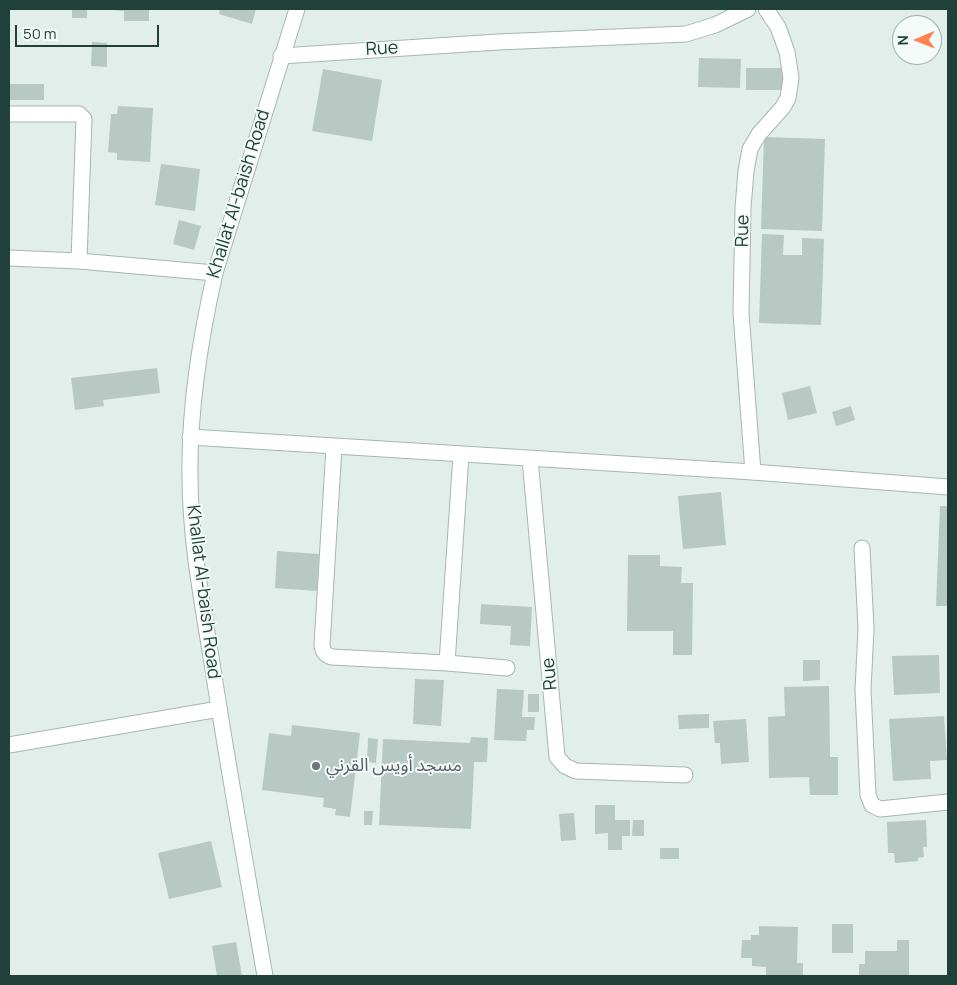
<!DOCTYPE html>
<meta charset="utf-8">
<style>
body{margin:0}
#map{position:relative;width:957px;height:985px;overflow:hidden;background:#e2eee9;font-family:Manrope,sans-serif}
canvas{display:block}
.frame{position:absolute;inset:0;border:10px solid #1f413a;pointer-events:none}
.north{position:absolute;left:892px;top:15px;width:50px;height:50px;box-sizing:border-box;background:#f3faf7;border:1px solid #9eb0ab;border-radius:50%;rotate:269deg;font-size:14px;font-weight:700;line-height:20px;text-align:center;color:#1f413a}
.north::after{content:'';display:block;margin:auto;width:18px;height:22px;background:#ff824f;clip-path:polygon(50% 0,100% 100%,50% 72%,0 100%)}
.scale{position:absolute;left:15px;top:25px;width:144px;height:22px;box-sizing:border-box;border:2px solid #1f413a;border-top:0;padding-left:6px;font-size:15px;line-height:18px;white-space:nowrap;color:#1f413a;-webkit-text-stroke:4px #f3faf7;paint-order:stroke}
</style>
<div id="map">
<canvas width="957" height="985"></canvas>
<div class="frame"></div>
<div class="north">N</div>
<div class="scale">50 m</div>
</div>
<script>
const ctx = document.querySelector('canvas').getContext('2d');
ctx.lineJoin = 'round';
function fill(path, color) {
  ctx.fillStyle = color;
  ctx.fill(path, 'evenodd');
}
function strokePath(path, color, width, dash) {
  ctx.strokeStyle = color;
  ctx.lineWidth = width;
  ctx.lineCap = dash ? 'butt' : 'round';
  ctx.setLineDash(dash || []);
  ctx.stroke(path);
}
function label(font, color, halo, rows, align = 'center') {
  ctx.font = font + ' Manrope,"Noto Sans Arabic",sans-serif';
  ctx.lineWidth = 4;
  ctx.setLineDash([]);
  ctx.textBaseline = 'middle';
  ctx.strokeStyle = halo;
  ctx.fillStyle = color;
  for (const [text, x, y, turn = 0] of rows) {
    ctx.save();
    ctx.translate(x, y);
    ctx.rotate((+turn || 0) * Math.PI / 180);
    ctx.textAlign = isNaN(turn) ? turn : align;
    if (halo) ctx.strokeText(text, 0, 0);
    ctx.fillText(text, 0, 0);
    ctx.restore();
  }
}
const building = new Path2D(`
 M72 9H87V18H72Z
 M111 9H149V21H124V11L111 10Z
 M220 9H256L252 24 219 14Z
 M92 42 107 43V67L91 66Z
 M699 58 741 59 740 88 698 87Z
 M746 68H784V90H746Z
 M323 69 382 80 372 141 312 131Z
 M9 84H44V100H9Z
 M118 106 153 108 150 162 117 160V153L108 152 111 114H117Z
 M764 137 825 139 822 231 761 229Z
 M161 164 200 169 195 211 155 205Z
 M179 220 201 226 194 250 173 244Z
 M762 234 784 235 783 255H802V238L824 239 821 325 759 323Z
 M157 368 160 393 103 400 104 406 75 410 71 378Z
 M810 386 817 413 788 420 782 393Z
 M851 406 855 420 836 426 832 412Z
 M721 492 726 545 683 549 678 496Z
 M940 506H948V606H936Z
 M277 551 319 554 317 591 275 588Z
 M628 555H660V566L682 567 681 583H693L692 655H673V631H627Z
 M481 604 532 607 530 646 510 645 511 626 480 624Z
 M939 655 940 693 894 695 892 656Z
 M803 660H820V680L803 681Z
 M415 679 444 680 441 726 413 724Z
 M829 686 830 757H838V795H810L809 777 769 778 768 717 785 716 784 687Z
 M497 689 524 690 522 717H535L534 730H527L526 741 494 740Z
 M528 694H539V712H528Z
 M709 714V728L679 729 678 715Z
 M944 716 947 760 930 761 931 779 893 781 889 719Z
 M746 719 749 762 721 764 720 743H715L713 721Z
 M292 725 360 733 350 817 335 815 336 809 323 807 324 798 262 790 269 733 291 736Z
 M471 737 488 738 487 762H474L471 829 379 825 383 739 470 743Z
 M368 738 378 739 376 763 367 762Z
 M595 805H615V820H630V836H622V850H608V833L595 834Z
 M364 811H373L372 825H364Z
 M574 813 576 840 561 841 559 814Z
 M633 820H644V836H632Z
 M926 820 927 847H923L924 857 918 858V861L895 863 894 853H888L887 822Z
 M211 841 222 887 169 899 158 853Z
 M660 848H679V859H660Z
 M832 924H853V953H832Z
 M759 926 798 927 797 963H803V976L766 975V967L752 966V958H741L742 940H751V935H759Z
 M897 940H909V976H859V964H865V951H897Z
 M236 942 242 976H217L212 946Z`);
const pedestrian = new Path2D(`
 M281 56 498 42 686 34 715 25 748 9
 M753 472 741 313 743 208 746 171 750 149 759 134 783 107 788 98 791 78 787 52 778 27 766 9
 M862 548 866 629 863 690 868 795 872 805 880 809 948 802`);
const minor = new Path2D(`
 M9 114H79L84 119 79 261
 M9 258 79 261 215 273
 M190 437 753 472 948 487
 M334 447 322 645C323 652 325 655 332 657L447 663 507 668
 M530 459 557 757 565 766 576 771 685 775
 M447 663 461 455
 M9 745 219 709`);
const tertiary = new Path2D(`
 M265 976C247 872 228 768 212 663 202 601 190 539 190 476 189 407 200 340 215 273L297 9`);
const markers = [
 [316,766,5,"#6b7280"]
];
const streetNames = [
 ["Rue",382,49,-3],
 ["Khallat Al-baish Road",239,194,-73],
 ["Rue",743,231,-89],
 ["Khallat Al-baish Road",203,592,83],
 ["Rue",550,674,-95]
];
const worshipNames = [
 ["مسجد أويس القرني",326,766]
];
fill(building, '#b7c9c2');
strokePath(pedestrian, '#a4b7b1', 17);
strokePath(minor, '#a4b7b1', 17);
strokePath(tertiary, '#a4b7b1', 17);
strokePath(pedestrian, '#fff', 15);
strokePath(minor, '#fff', 15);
strokePath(tertiary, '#fff', 15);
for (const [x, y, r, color] of markers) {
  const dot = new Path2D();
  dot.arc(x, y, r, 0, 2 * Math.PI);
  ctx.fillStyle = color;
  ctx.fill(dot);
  strokePath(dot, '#f3faf7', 2);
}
label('18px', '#1f413a', '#f3faf7', streetNames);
label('18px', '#5b616d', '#f3faf7', worshipNames, 'left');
</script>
